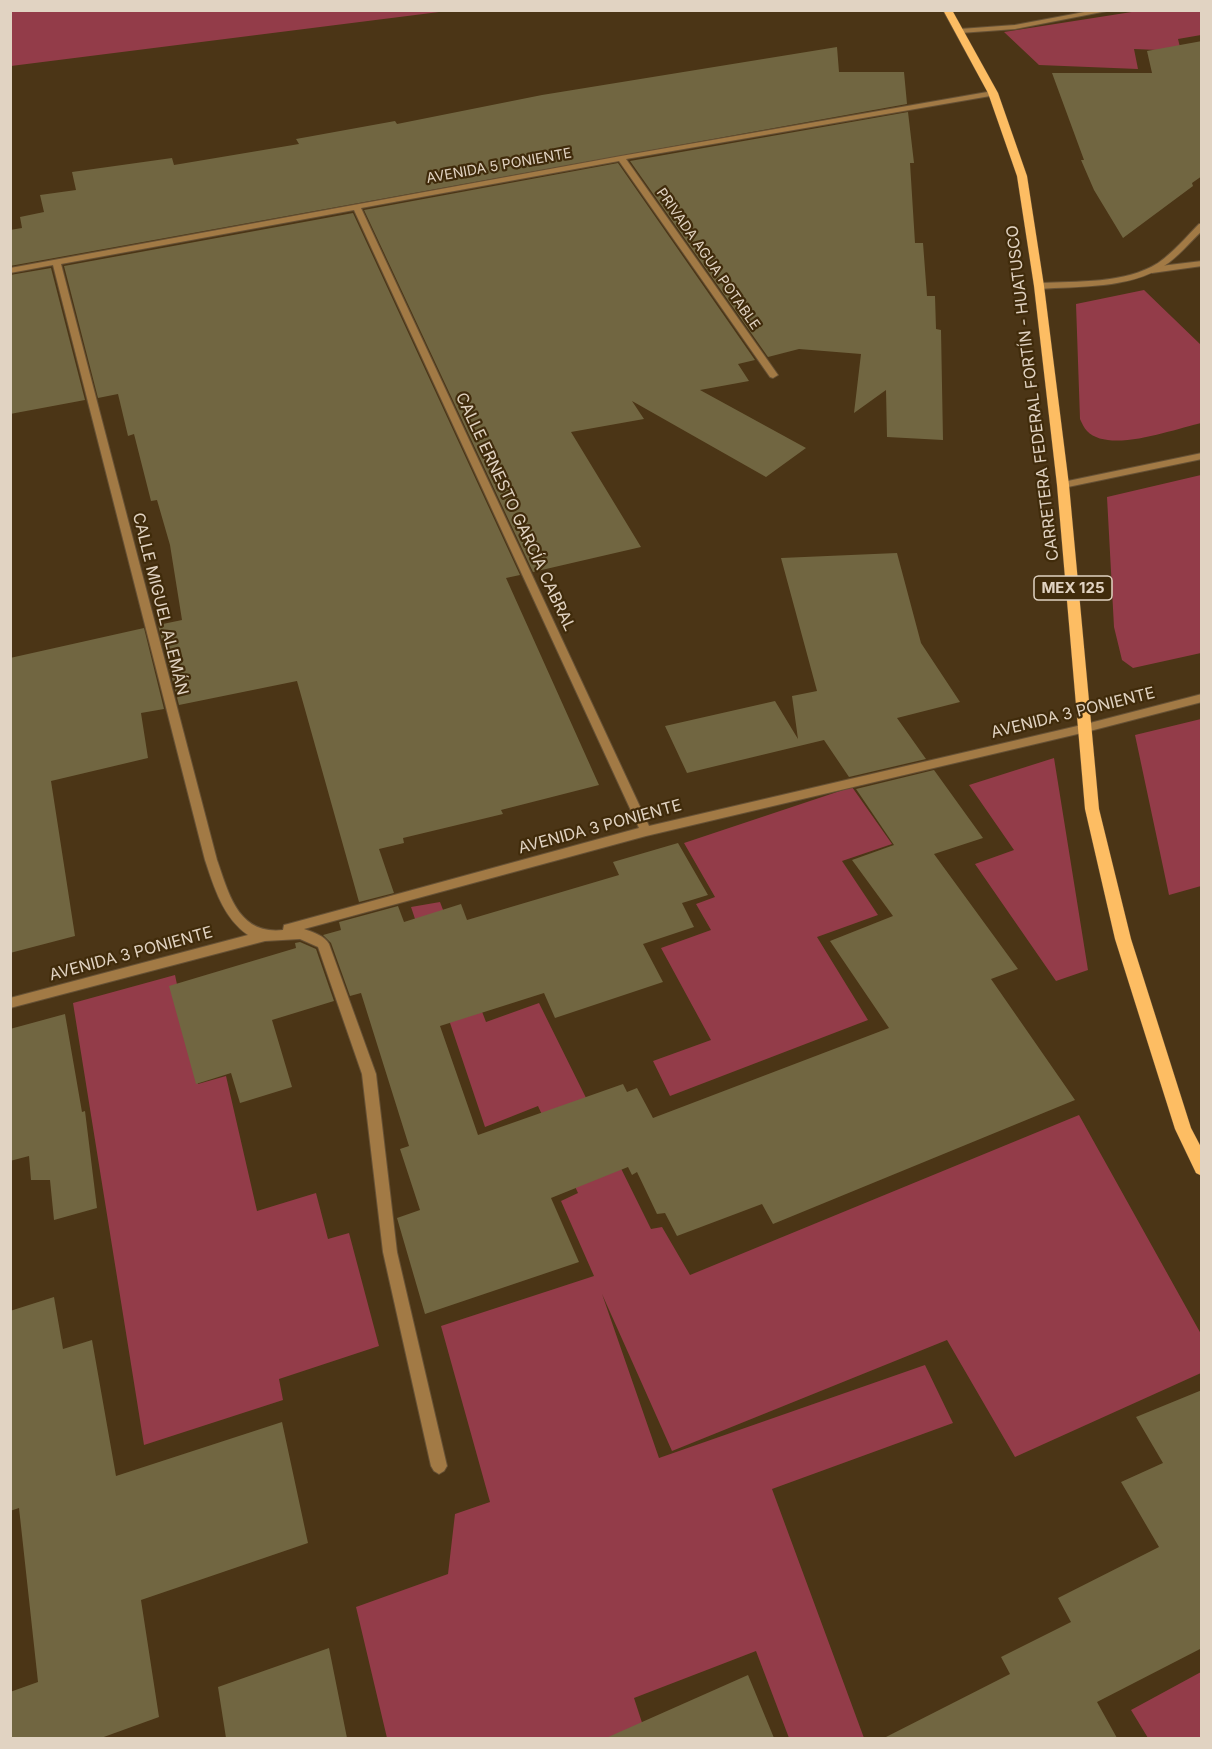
<!DOCTYPE html>
<meta charset="utf-8">
<style>
body{margin:0}
#map{position:relative;width:1212px;height:1749px;overflow:hidden;background:#4b3516;font-family:Inter,sans-serif}
canvas{display:block}
.frame{position:absolute;inset:0;border:12px solid #e1d3c2;pointer-events:none}
</style>
<div id="map">
<canvas width="1212" height="1749"></canvas>
<div class="frame"></div>
</div>
<script>
const ctx = document.querySelector('canvas').getContext('2d');
ctx.lineJoin = 'round';
function fill(path, color) {
  ctx.fillStyle = color;
  ctx.fill(path, 'evenodd');
}
function strokePath(path, color, width, dash) {
  ctx.strokeStyle = color;
  ctx.lineWidth = width;
  ctx.lineCap = dash ? 'butt' : 'round';
  ctx.setLineDash(dash || []);
  ctx.stroke(path);
}
function label(font, color, halo, rows, align = 'center') {
  ctx.font = font + ' Inter,sans-serif';
  ctx.lineWidth = 4.5;
  ctx.setLineDash([]);
  ctx.textBaseline = 'middle';
  ctx.strokeStyle = halo;
  ctx.fillStyle = color;
  for (const [text, x, y, turn = 0] of rows) {
    ctx.save();
    ctx.translate(x, y);
    ctx.rotate((+turn || 0) * Math.PI / 180);
    ctx.textAlign = isNaN(turn) ? turn : align;
    if (halo) ctx.strokeText(text, 0, 0);
    ctx.fillText(text, 0, 0);
    ctx.restore();
  }
}
const green = new Path2D(`
 M11 10H447V11L11 66Z
 M1138 11H1201V35L1178 39 1181 51 1134 49 1138 69 1039 65 1004 32Z
 M1144 290 1201 345V423C1174 429 1109 454 1087 431 1084 428 1082 423 1080 419L1076 304Z
 M1201 475V653L1133 668 1122 660 1114 627 1107 497Z
 M1201 719V886L1169 895 1135 735Z
 M1054 758 1088 970 1056 981 975 864 1014 850 969 785Z
 M852 787 892 844 842 861 878 915 817 937 868 1020 670 1096 653 1061 711 1040 661 948 711 930 696 904 715 897 684 843Z
 M440 902 486 1022 539 1003 651 1229 662 1227 690 1275 1079 1115 1201 1334V1373L1015 1457 947 1340 672 1451 602 1294 659 1458 925 1365 953 1423 772 1489 864 1738H789L756 1651 634 1698 647 1738H387L356 1607 448 1574 455 1514 490 1502 441 1326 594 1276 561 1201 578 1193 538 1106 485 1127 411 907Z
 M175 975 198 1084 226 1076 257 1211 316 1193 328 1239 349 1233 379 1346 279 1379 283 1400 144 1445 73 1003Z
 M1201 1672V1738H1148L1131 1710Z`);
const building = new Path2D(`
 M1202 41V176L1192 183 1193 186 1123 238 1094 190 1081 160H1084L1052 73H1152L1147 51Z
 M837 47 839 72H904L907 104 10 266V230L22 228 20 217 44 212 40 195 76 190 72 172 172 158 174 165 299 144 296 139 395 121 397 124 542 95Z
 M908 112 914 163H910L915 243H923L927 296H935L936 329 941 330 943 440 887 437 886 390 854 413 861 354 799 349 768 357 630 161Z
 M618 163 755 360 738 364 749 381 700 390 806 448 766 477 632 401 644 419 571 432 641 547 533 572 364 210Z
 M353 213 520 575 506 578 599 785 501 810 503 814 403 838 404 843 379 849 394 893 359 902 297 681 179 705 158 625 182 620 170 545 157 500 151 501 134 434 128 436 118 394 98 398 64 266Z
 M51 268 85 400 10 414V275Z
 M897 553 921 643 960 702 897 718 926 759 849 777 824 740 687 773 665 726 775 701 798 739 792 696 817 691 781 558Z
 M144 628 164 709 141 713 148 758 51 781 75 936 10 953V658Z
 M934 770 983 838 934 854 1018 969 991 979 1075 1100 773 1224 762 1204 677 1236 665 1213 657 1214 637 1172 632 1175 628 1167 551 1198 579 1262 425 1314 397 1218 420 1210 400 1149 409 1146 361 993 350 996 331 943 323 935 341 930 339 922 398 906 404 922 461 904 467 920 619 875 613 862 678 843 708 895 682 903 694 927 643 944 663 982 555 1018 544 993 440 1026 478 1135 623 1084 627 1092 637 1088 653 1118 889 1028 830 941 893 916 852 860 894 845 856 789Z
 M300 942 316 949 334 1001 272 1020 292 1087 240 1103 231 1073 196 1084 169 986 296 948 295 943Z
 M65 1014 82 1112 85 1111 97 1208 54 1220 50 1180H31L29 1156 10 1161V1029Z
 M54 1297 63 1349 92 1340 116 1476 282 1422 308 1543 141 1600 159 1717 101 1738H10V1692L38 1682 19 1508 10 1511V1311Z
 M1202 1390V1648L1097 1702 1117 1738H884L1010 1674 1001 1657 1071 1622 1058 1598 1159 1547 1121 1482 1163 1463 1136 1417Z
 M329 1648 347 1738H226L218 1687Z
 M748 1675 774 1738H606Z`);
const minor = new Path2D(`
 M1095 10H1112L1015 29 960 33 957 31 960 29 1015 25Z
 M993 91H996V95L626 159 778 375 773 378 770 377 619 161 361 208 649 826 1086 724 1092 728 1086 732 646 836 304 929C313 932 325 936 329 944L376 1074 397 1252 447 1466 444 1471 439 1474 434 1471 431 1466 383 1252 362 1074 318 947 300 939 265 941 10 1008V998L248 935C223 918 214 887 205 860L53 265 10 273V268L621 156ZM354 210 639 828 288 924 284 925 283 930C238 935 229 894 217 860L61 264Z
 M1202 261V266L1152 273 1148 270 1152 267Z
 M1202 453V459L1063 488 1058 485 1063 482Z`);
const tertiary = new Path2D(`
 M1199 224H1202V231C1189 243 1178 257 1164 266 1129 289 1079 286 1039 289L1035 286 1039 283C1077 281 1125 284 1158 263 1174 252 1186 237 1199 224Z
 M1202 694V702L1086 732 1080 728 1086 724Z`);
const primary = new Path2D(`
 M943 10H952L998 93 1027 176 1044 286 1069 485 1099 809 1131 939 1191 1128 1202 1149V1176L1196 1173 1175 1129 1115 939 1085 809 1057 485 1034 286 1017 176 988 93Z`);
const farStreetnames = [
 ["AVENIDA 5 PONIENTE",499,166,-10],
 ["PRIVADA AGUA POTABLE",708,259,55]
];
const shields = [
 [1073,588,78]
];
const shieldNames = [
 ["MEX 125",1073,588]
];
const streetNames = [
 ["CARRETERA FEDERAL FORTÍN - HUATUSCO",1033,393,-97],
 ["CALLE ERNESTO GARCÍA CABRAL",515,512,65],
 ["CALLE MIGUEL ALEMÁN",160,604,76],
 ["AVENIDA 3 PONIENTE",1073,713,-14],
 ["AVENIDA 3 PONIENTE",600,827,-15],
 ["AVENIDA 3 PONIENTE",131,954,-15]
];
fill(green, '#933c49');
fill(building, '#716641');
strokePath(minor, '#665135', 2);
strokePath(tertiary, '#665135', 2);
strokePath(primary, '#665135', 1);
fill(minor, '#a27a45');
fill(tertiary, '#a27a45');
fill(primary, '#fdbd63');
label('14px', '#e1d3c2', '#402b0b', farStreetnames);
for (const [x, y, w] of shields) {
  const box = new Path2D();
  box.roundRect(x - w / 2, y - 12, w, 24, 4.5);
  ctx.fillStyle = '#402b0b';
  ctx.fill(box);
  strokePath(box, '#e1d3c2', 1.5);
}
label('bold 15px', '#e1d3c2', null, shieldNames);
label('16px', '#e1d3c2', '#402b0b', streetNames);
</script>
